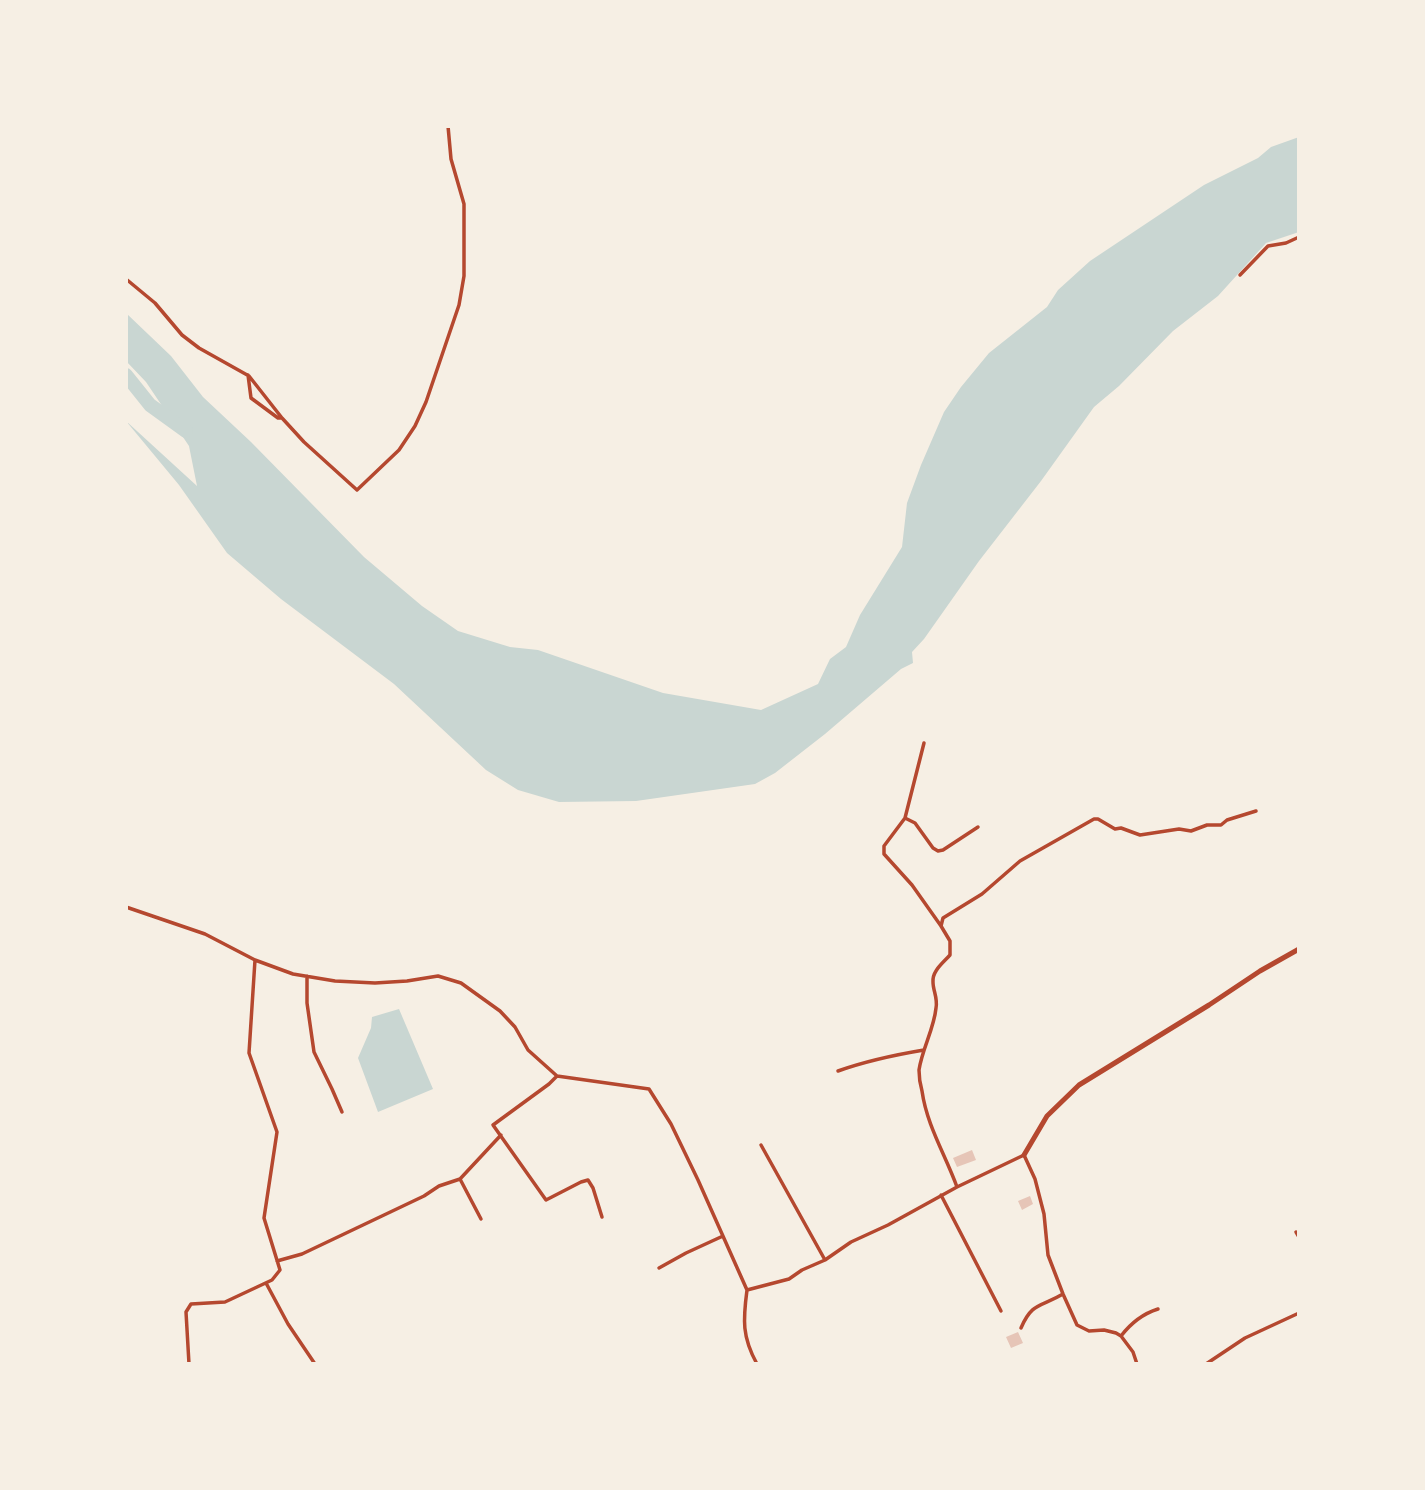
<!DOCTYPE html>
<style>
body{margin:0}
#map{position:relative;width:1425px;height:1490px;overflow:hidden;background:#f6efe4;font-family:"Crimson Pro",serif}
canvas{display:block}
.frame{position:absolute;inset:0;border:128px solid #f6efe4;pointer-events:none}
</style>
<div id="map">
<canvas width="1425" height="1490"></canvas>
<div class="frame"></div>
</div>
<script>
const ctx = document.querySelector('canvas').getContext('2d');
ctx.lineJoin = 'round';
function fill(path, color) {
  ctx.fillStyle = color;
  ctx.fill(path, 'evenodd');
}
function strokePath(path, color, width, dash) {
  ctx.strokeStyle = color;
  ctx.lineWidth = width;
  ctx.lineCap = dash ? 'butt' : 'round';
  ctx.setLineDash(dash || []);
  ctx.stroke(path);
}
const water = new Path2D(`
 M1299 137V232L1266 243 1218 296 1173 331 1119 386 1094 407 1041 481 979 561 924 639 912 652 913 663 901 669 825 734 775 773 755 784 636 801 559 802 518 790 486 770 394 684 281 599 227 553 179 485 126 421 197 486 189 446 146 382 126 361V313L171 356 203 397 251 442 364 557 422 606 458 631 510 647 538 650 663 693 761 710 818 684 830 659 846 647 860 615 902 547 907 503 921 465 944 412 961 387 989 353 1047 307 1058 290 1090 261 1204 185 1258 158 1271 147Z
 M399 1009 433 1089 378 1112 358 1058 371 1028 372 1017Z`);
const river = new Path2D(`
 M126 375 150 405 186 431`);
const building = new Path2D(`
 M972 1150 976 1160 957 1167 953 1158Z
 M1030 1196 1033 1204 1022 1210 1018 1201Z
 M1018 1332 1023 1343 1011 1348 1006 1337Z`);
const minor = new Path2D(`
 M1240 275 1268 246 1286 243 1299 237
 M126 279 155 303 182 335 199 348 249 376 282 418 304 442 357 490 399 450 415 426 426 402 459 305 464 276V204L451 159 448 126
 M248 375 251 398 278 418H282
 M924 743 905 818 884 846V854L912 885 941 926 950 941V955C943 963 932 971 933 982 933 991 938 998 936 1008 934 1029 922 1049 919 1070 919 1077 920 1084 922 1091 927 1126 945 1154 957 1187L1024 1155 1035 1179 1044 1214 1048 1255 1063 1294 1077 1325 1089 1331 1104 1330 1116 1333 1121 1336 1133 1352 1137 1364
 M905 818 915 823 933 848 938 851 943 850 978 827
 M126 907 205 934 255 960 293 974 335 981 375 983 407 981 438 976 461 983 500 1011 515 1027 528 1050 557 1076 649 1089 671 1124 698 1180 747 1290
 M941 926 943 918 982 894 1020 861 1094 819H1098L1115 829 1121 828 1140 835 1179 829 1191 831 1207 825H1221L1227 820 1256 811
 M307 976V1003L314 1052 332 1089 342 1112
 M838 1071C866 1061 894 1055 924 1050
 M557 1076 549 1084 493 1125 546 1200 581 1182 588 1180 593 1188 602 1217
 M761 1145 825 1260
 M941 1195 1001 1311
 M481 1219 460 1179 501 1135
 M1296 1232 1299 1237
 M277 1261 302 1254 424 1196 439 1186 460 1179
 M659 1268 686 1253 723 1236
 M266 1283 288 1324 315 1364
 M1021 1328C1032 1302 1041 1307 1063 1294
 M1121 1336C1131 1323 1142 1314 1158 1309
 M189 1364 186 1312 191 1304 225 1302 272 1280 280 1270 264 1218 277 1132 249 1053 255 960
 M757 1364C742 1337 743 1320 747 1290L789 1279 802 1270 825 1260 851 1242 888 1225 957 1187
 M1206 1364 1245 1338 1299 1313`);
const secondary = new Path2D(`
 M1024 1155 1047 1116 1079 1085 1209 1005 1260 971 1299 949`);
fill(water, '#c9d6d2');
strokePath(river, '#c9d6d2', 14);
fill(building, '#e6c5b7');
strokePath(minor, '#b5482f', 3.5);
strokePath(secondary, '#b5482f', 5);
</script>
